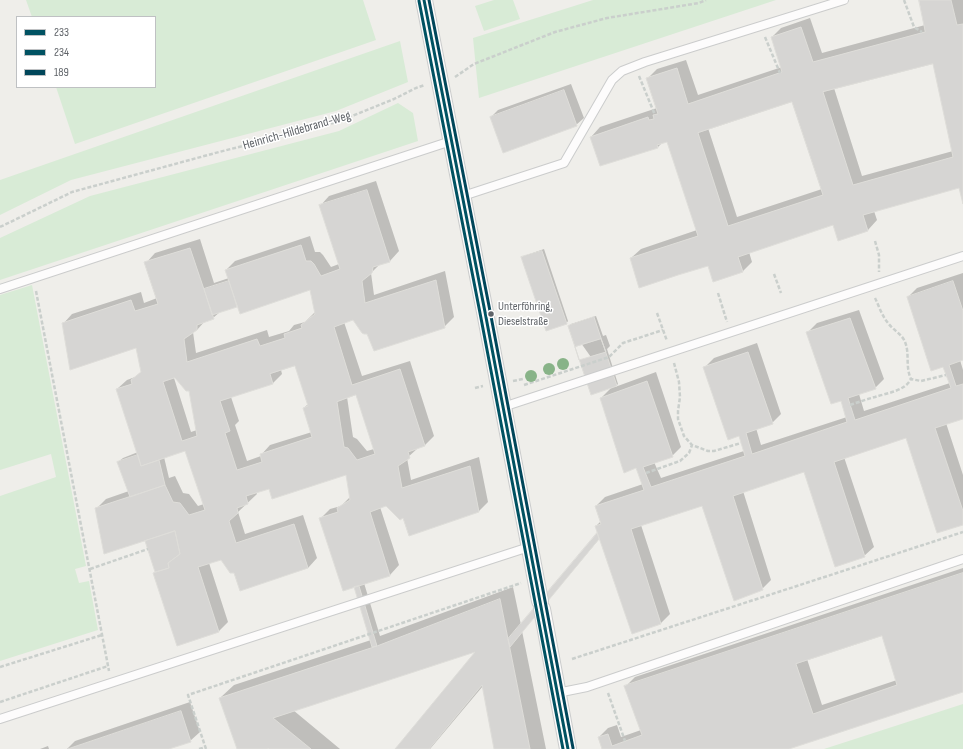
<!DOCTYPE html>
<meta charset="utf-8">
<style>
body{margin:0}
#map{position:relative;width:963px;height:749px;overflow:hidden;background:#efeeea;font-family:"Sofia Sans Condensed",sans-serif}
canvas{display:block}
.legend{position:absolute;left:16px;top:16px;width:140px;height:72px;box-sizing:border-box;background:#fff;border:1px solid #bfc1c3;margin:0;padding:5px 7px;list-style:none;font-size:12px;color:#5f6368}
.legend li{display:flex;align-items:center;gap:8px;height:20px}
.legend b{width:20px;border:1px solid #bfc1c3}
</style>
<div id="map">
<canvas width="963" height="749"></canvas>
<ul class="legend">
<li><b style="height:5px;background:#005262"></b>233</li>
<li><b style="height:5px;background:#005262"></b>234</li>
<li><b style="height:5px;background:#00465a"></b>189</li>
</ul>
</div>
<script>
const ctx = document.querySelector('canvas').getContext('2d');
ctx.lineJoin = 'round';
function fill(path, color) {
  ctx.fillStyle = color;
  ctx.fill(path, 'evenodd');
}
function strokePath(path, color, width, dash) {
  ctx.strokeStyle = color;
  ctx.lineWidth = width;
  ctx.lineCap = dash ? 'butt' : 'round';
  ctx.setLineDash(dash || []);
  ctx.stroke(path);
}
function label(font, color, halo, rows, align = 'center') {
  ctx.font = font + ' "Sofia Sans Condensed",sans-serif';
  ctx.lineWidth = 3;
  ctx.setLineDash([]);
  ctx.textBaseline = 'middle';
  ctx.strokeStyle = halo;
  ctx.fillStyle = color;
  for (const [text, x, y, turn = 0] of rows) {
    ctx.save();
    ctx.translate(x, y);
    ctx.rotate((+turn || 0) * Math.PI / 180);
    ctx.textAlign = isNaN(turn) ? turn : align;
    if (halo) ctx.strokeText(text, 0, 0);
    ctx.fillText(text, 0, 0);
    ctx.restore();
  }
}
const green = new Path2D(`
 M26 0H363L376 40 75 144 56 87H155V17H32Z
 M494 0H513L520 19 484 31 475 6Z
 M593 0H776L479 98 473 38Z
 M400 41 408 82 336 111 71 180 0 215V180Z
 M398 103 413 113 418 141 0 280V238L90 196 339 131Z
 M32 285 86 566 75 569 79 583 89 581 98 630 0 661V496L56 477 51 454 0 470V295Z
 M963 704V749H824Z`);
const shadow = new Path2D(`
 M920 0H963V199L960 187 874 211 877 220 868 230 839 239 834 224 749 252 752 262 743 271 708 265 631 258 641 249 697 230 668 141 662 143 658 147 600 164 591 137 600 127 657 108 648 78 657 69 686 60 698 95 782 67 772 37 781 28 810 18 822 53 925 25ZM933 62 953 151 862 176 834 88ZM793 101 822 189 737 217 708 128Z
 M571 84 584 118 576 125 491 117 498 110Z
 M376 181 399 251 390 261 380 264 371 273 374 295 445 271 454 317 444 327 368 333 354 319 344 322 362 376 410 361 434 436 425 445 418 448 407 458 411 480 479 457 488 502 478 512 404 516 386 505 380 507 399 565 390 575 364 583 380 636 513 587 521 625 598 534 596 526 601 521 596 506 605 497 643 484 637 467 601 398 612 387 569 326 571 324 596 316 603 336 606 335 610 346 607 349 618 384 615 387 656 372 681 447 672 456 654 462 661 478 744 451 739 435 705 367 714 358 757 343 781 414 772 423 756 428 761 445 847 417 842 400 807 333 817 323 859 310 884 379 875 388 859 394 864 411 950 383 943 366 908 297 917 288 963 273V359L960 360 963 370V417L946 423 963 475V524L906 436 844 457 874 547 864 556 805 470 743 491 771 580 762 589 702 505 641 525 670 614 661 623 632 633 600 538 522 631 546 749H495L483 686 430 749H396L478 650 293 710 340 749H238L220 698 234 685 371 640 355 586 320 519 330 509 341 506 350 497 347 474 270 487 256 492 257 494 238 512 245 534 303 515 317 558 308 568 240 590 235 573 222 559 209 563 228 622 219 631 178 644 154 573 156 571 146 540 97 508 106 499 129 491 118 462 123 458 138 452 117 389 127 380 135 377 142 371 137 347 63 324 72 314 141 292 144 303 157 298 146 263 155 253 200 239 214 283 229 278 226 270 235 261 310 236 315 252H320L323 255 331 267 339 264 320 206 329 196ZM311 289 315 312 305 322 294 325 289 331 269 337 267 330 196 353 193 332 197 330 205 321 213 318 221 311 238 305ZM295 365 308 404 304 408 312 432 270 445 261 455V456L247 461 235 425 239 421 231 397 273 383 282 374 281 370ZM176 377 190 390 197 430 191 432 174 378ZM356 394 374 449 367 451 357 439 353 437 347 397ZM186 450 204 504 198 506 189 494 183 493 175 476 169 478 164 457Z
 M544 249 568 321 566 324 522 258 524 256Z
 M963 568V691L786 749H603L599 737 608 728 617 725 621 737 641 730 626 686 635 677ZM882 634 897 680 822 705 807 659Z
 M190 702 200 732 190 741 166 749H67L75 741Z
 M48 746 49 749H40Z`);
const building = new Path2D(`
 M919 0H951L957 25 963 24V204L959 188 863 215 868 231 838 241 833 225 738 257 743 272 713 282 708 266 678 275 639 288 630 258 698 236 667 142 657 145 658 148 600 166 590 137 648 117 649 120 654 119 653 115 658 114 646 78 677 68 688 104 782 72 771 37 801 27 813 62 925 32ZM933 64 953 157 853 185 823 92ZM792 102 823 195 728 226 698 133Z
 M564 90 577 126 503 153 490 117Z
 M367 190 390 262 373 267 372 273 362 281 365 303 436 280 445 328 374 351 367 334H364L362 333 353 320 334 327 352 385 400 369 425 446 408 452 410 458 398 466 402 488 470 466 479 512 409 536 403 518 400 520 386 506 370 512 390 576 343 591 319 518 338 512 337 508 350 500 346 475 272 499 269 489 246 496 248 504 237 508 238 513 229 521 236 543 294 524 308 568 240 591 234 573H230L228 570 221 560 198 567 219 632 177 646 153 573 169 568 168 563 180 554 175 531 104 554 95 508 165 485 173 502 180 503 189 515 205 510 185 451 141 466 116 389 132 384 131 380 141 372 136 348 70 370 62 323 131 300 135 311 158 304 144 262 190 248 214 319 197 325V330L184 339 187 362 257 339 260 346 285 338 284 334 302 328 301 325 315 314 310 290 240 314 225 270 301 245 306 261H311L314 264 321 276 340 269 319 205ZM295 366 308 406 303 408 312 437 260 454 262 462 237 470 225 433 230 431 220 401 273 384 270 374ZM175 378 186 391H189L197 436 182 441 163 382ZM356 395 375 454 357 460 348 448 344 447 337 402Z
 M542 251 567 324 546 331 521 257Z
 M229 281 237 307 212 315 204 289Z
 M953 281 963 311V360L949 365 956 386 963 384V419L935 428 963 511V525L937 533 906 438 834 462 865 557 835 567 804 472 733 496 763 590 734 601 702 506 631 529 661 624 632 634 595 526 601 524 595 506 644 490 636 468 624 473 600 398 647 381 673 457 643 467 651 487 745 456 739 436 728 440 703 367 748 352 773 424 746 433 752 454 847 422 841 401 831 404 806 332 850 318 876 389 848 398 855 420 951 388 943 367 931 371 907 297Z
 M594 317 617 386 591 395 568 326Z
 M601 339 606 352 579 360 575 347Z
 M138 455 141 466 159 460 165 485 130 497 117 462Z
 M175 531 180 554 168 563 169 568 155 572 145 541Z
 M597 533 599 539 510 647 508 639Z
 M963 573V692L789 749H602L598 737 608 734 612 746 642 735 624 686ZM882 636 897 685 813 714 796 664Z
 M359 586 377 646 372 647 354 587Z
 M500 599 530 749H494L482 685 429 749H395L475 652 273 718 311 749H269L268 748V749H237L219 698 377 646Z
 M181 711 191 742 169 749H68Z`);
const path = new Path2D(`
 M904 0 914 27 922 32
 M765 37 780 73
 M639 76 655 115
 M455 77 474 64 555 32 607 18 699 3 706 0
 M0 227 72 192 219 152 337 122 394 99 416 88 425 85
 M875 241 879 255V272
 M774 274 781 293
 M36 291 109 671
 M718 293 727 322
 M875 298C879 306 882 316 888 323 893 330 902 334 905 342 910 354 905 366 911 379L921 381 946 375
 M657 313 667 341
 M674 363 679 382 680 397 678 411V419L684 436 692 445 708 451H714L741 443
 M513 381 523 379
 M524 385 609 357 623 343 663 330
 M475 388 483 386
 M850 405C859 402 867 399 875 397 887 393 905 391 911 379
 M646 473 680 461 689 453 692 445
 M90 569 148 549
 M572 659 963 532
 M0 667 102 635
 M608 693 625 741
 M0 702 108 666
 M199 749 206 747
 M206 749 188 695 521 583`);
const lane = new Path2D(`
 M463 196 564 163 612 80 622 71 645 62 844 0
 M0 289 451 141
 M503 407 963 256
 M557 693 587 687 963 559
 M0 719 529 547`);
const street = new Path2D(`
 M424 0 485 312 540 601
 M542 609 568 749`);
const bus1 = new Path2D(`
 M424 0 485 312 568 749`);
const bus2 = new Path2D(`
 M419 1 480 313 563 749`);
const bus3 = new Path2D(`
 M429 0 490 311 573 748`);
const trees = [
 [563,364],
 [549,369],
 [531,376]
];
const markers = [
 [491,314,3.5,"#5f6368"]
];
const busNames = [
 ["Unterföhring,",498,307],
 ["Dieselstraße",498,322]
];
const streetNames = [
 ["Heinrich-Hildebrand-Weg",297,131,-16]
];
fill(green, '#d8ebd6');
fill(shadow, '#0003');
fill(building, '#d6d5d3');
strokePath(building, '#deddd9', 1);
strokePath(lane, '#cbcccc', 10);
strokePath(street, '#cbcccc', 18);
strokePath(path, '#cacfcc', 2.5, [4, 2]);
strokePath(lane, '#fdfcfc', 8);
strokePath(street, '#fdfcfc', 16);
strokePath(bus1, '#005262', 3);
strokePath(bus2, '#005262', 3);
strokePath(bus3, '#00465a', 3);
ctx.fillStyle = '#88b388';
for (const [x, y] of trees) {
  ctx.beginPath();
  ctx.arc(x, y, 6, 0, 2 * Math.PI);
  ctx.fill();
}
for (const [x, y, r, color] of markers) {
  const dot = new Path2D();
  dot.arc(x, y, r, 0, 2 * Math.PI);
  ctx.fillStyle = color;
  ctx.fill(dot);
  strokePath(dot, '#fff', 1.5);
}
label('12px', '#5f6368', '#fff', busNames, 'left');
label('13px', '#5f6368', '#fff', streetNames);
</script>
